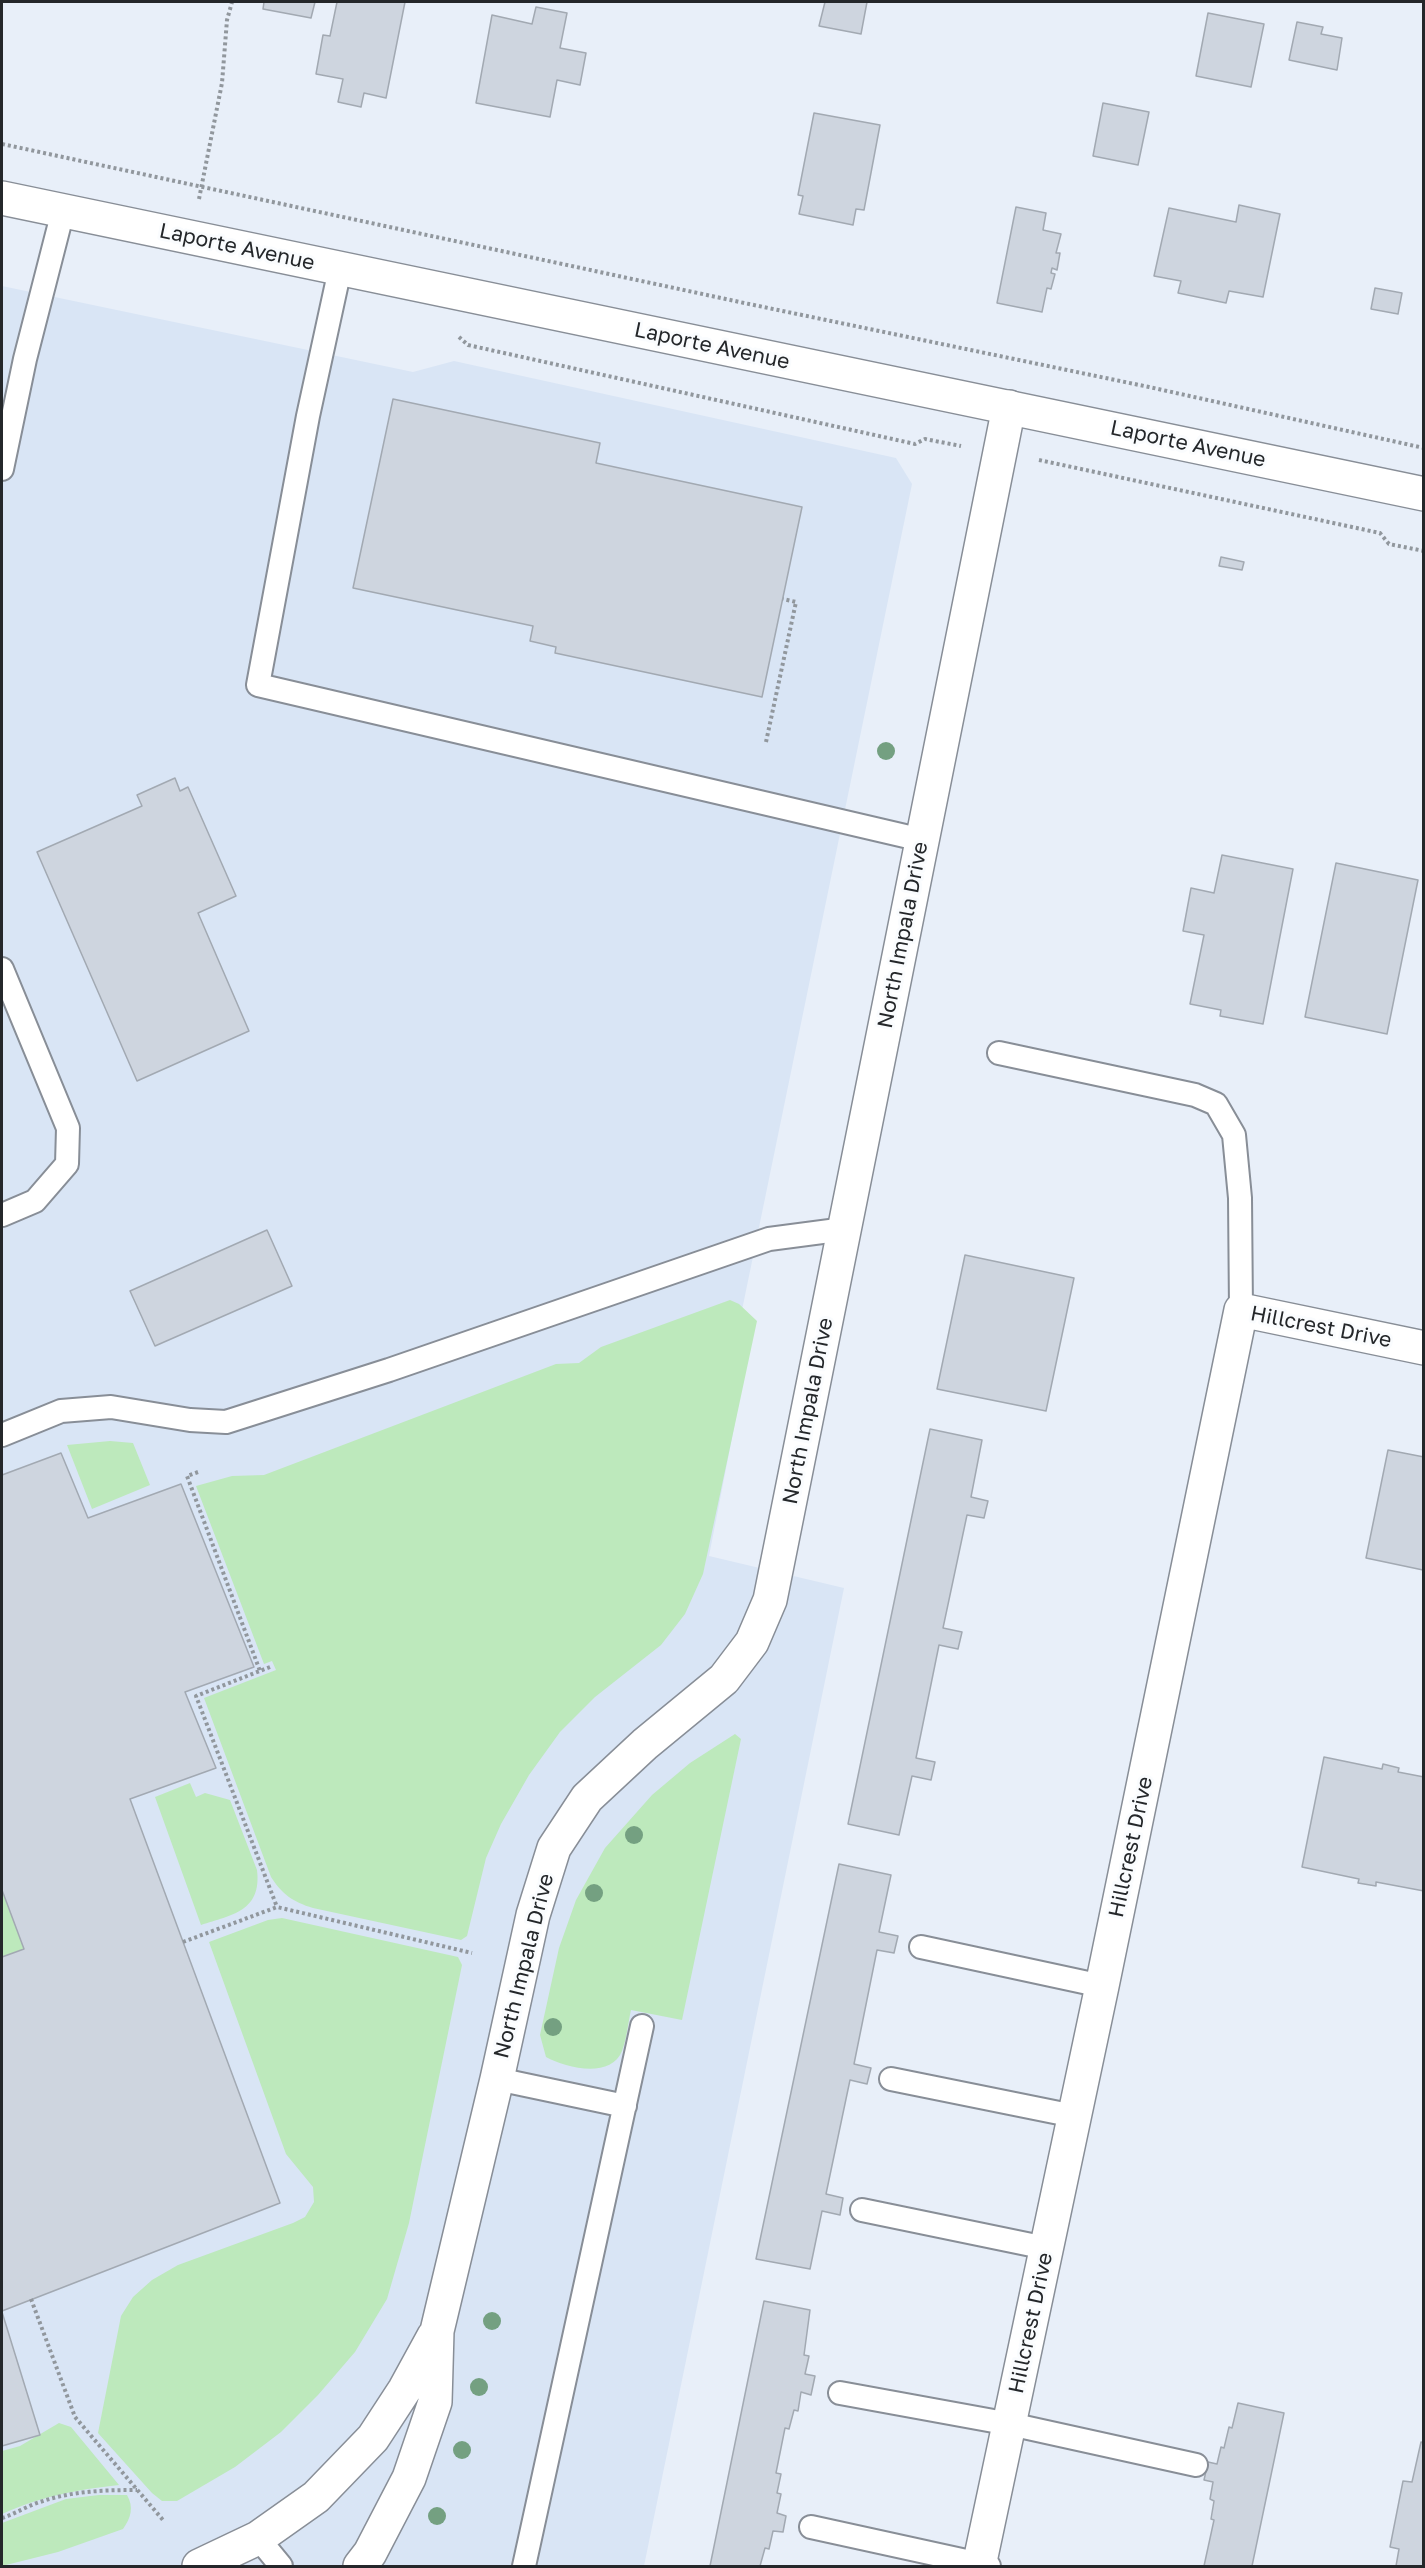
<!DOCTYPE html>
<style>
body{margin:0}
#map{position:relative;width:1425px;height:2568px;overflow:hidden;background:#e8eff9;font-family:"Golos Text",sans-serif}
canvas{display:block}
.frame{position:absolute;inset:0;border:3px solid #24272a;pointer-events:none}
</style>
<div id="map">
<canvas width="1425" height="2568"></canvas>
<div class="frame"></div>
</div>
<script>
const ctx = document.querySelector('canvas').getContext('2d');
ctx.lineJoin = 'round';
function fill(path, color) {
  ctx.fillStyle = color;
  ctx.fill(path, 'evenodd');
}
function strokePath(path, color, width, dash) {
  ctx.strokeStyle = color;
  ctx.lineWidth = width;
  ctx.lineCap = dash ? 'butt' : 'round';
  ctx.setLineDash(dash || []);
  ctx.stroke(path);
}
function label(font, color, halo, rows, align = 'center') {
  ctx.font = font + ' "Golos Text",sans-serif';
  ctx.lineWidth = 6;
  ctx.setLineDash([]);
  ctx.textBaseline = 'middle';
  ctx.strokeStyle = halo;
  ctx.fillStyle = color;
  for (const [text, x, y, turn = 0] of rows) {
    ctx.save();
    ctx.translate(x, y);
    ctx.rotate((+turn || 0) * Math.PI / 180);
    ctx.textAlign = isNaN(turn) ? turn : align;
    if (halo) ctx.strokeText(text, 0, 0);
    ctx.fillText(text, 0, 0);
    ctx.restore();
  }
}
const built = new Path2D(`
 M2 286 413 372 454 361 896 458 912 484 742 1310 755 1320 709 1556 844 1588 644 2566H2Z`);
const green = new Path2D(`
 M730 1300 739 1304 757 1321 703 1574 685 1614 661 1645 595 1697 560 1732 529 1775 501 1824 486 1858 467 1936 461 1940 313 1908C293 1902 282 1894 271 1877L204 1698 276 1670 272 1661 264 1664 196 1486 232 1476 264 1475 556 1364 579 1363 601 1347Z
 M110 1441 133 1443 150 1485 92 1509 67 1445Z
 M735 1734 741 1739 682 2020 631 2010C628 2023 627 2038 622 2051 611 2079 566 2068 546 2057L540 2035 559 1948 576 1900 605 1848 652 1795 690 1763Z
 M190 1783 196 1797 205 1793 230 1800 257 1870C262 1911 232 1915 201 1925L155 1797Z
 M2 1890 24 1949 2 1957Z
 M282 1918 458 1957 462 1965 409 2223 387 2299 355 2352 318 2395 281 2432 235 2467 177 2501H162L152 2493 98 2433 121 2316 133 2297 152 2280 178 2265 293 2223 305 2217 314 2202 313 2187 286 2154 209 1942 268 1920Z
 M59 2423 71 2427 119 2485C75 2490 43 2496 2 2514V2451L20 2446Z
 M99 2495H127C134 2507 131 2518 123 2529L58 2552 2 2566V2523L66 2499Z`);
const building = new Path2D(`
 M264 2H315L311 18 263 9Z
 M337 2H405L386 98 364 93 361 107 338 102 343 79 316 74 323 35 330 36Z
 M825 2H867L861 34 819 26Z
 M536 7 567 13 560 48 586 53 580 85 557 80 550 117 476 103 492 15 532 24Z
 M1208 13 1264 24 1251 87 1196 76Z
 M1297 22 1323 27 1321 34 1342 38 1337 70 1289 60Z
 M1103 103 1149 112 1138 165 1093 156Z
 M814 113 880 125 864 210 856 209 853 225 799 214 803 196 798 195Z
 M1239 205 1280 214 1263 297 1229 291 1226 303 1178 293 1181 281 1154 276 1169 208 1236 222Z
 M1016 207 1046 213 1043 230 1061 234 1056 253H1060L1057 270 1052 268 1051 273 1055 274 1051 289 1047 288 1042 312 997 303Z
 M1375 288 1402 293 1398 314 1371 309Z
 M393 399 600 443 596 463 802 507 762 697 555 653 556 647 530 641 533 626 353 588Z
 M1221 557 1244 562 1242 570 1219 566Z
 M175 778 180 791 188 787 236 896 198 913 249 1031 137 1081 37 852 142 806 137 795Z
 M1222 855 1293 869 1263 1024 1220 1016 1221 1010 1190 1004 1204 935 1183 931 1191 888 1214 893Z
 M1336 863 1418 880 1387 1034 1305 1017Z
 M267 1230 292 1286 155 1346 130 1291Z
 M965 1255 1074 1278 1046 1411 937 1389Z
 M930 1429 982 1440 971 1497 988 1501 984 1518 967 1515 943 1628 962 1632 958 1649 939 1645 916 1758 935 1762 931 1780 912 1776 899 1835 848 1824Z
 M1388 1450 1424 1457V1574L1423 1570 1366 1558Z
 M61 1453 88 1518 181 1484 254 1667 185 1692 216 1768 130 1799 280 2203 2 2311V1957L24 1949 2 1890V1475Z
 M1324 1757 1382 1769 1383 1764 1399 1768 1398 1772 1424 1777V1891L1376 1882V1886L1358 1883 1359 1879 1302 1867Z
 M839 1864 891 1875 879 1932 898 1936 894 1953 877 1950 854 2064 871 2068 867 2084 850 2080 826 2194 843 2198 840 2215 822 2211 810 2269 756 2259Z
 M764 2301 810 2310 804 2355 809 2356 805 2374 815 2376 811 2395 801 2392 798 2411 794 2410 789 2429 785 2428 776 2473 781 2474 777 2493 781 2494 777 2513 786 2516 783 2532 773 2531 769 2549 765 2548 760 2566H710Z
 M2 2312 40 2435 2 2446Z
 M1238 2403 1284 2413 1252 2566H1200H1204L1214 2520 1211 2519 1214 2501 1210 2499 1213 2482 1204 2480 1208 2462 1217 2464 1221 2447 1224 2448 1229 2427 1232 2428Z
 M1421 2442 1424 2443V2566H1396L1399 2549 1390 2547 1403 2481 1412 2482Z`);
const path = new Path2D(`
 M2 144 749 304 1149 387 1424 448
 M199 199 222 83 227 20 232 2
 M459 337 468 345 915 444 925 439 961 446
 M1039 460 1380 533 1389 544 1424 551
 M766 742 796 602 783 599
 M198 1472 187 1476 260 1671
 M270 1667 196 1696 277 1907
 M183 1942 277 1907 472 1953
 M31 2299 75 2417 163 2520
 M2 2518C15 2514 27 2506 40 2502 72 2491 104 2490 137 2490`);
const lane = new Path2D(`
 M340 269 308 416 258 685 922 840
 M2 469 25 359 63 211
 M2 969 68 1128 67 1164 35 1201 2 1215
 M999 1053 1195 1095 1216 1104 1234 1135 1240 1198 1241 1310
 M2 1435 61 1411 111 1407 190 1420 226 1422 389 1370 769 1239 845 1229
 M921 1947 1102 1986
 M497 2079 625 2106
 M891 2079 1074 2116
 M862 2210 1046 2248
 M840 2393 1010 2424 1196 2465
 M811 2527 989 2566
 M258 2538 281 2566
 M524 2566 642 2026`);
const street = new Path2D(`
 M199 2566 258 2538 316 2497 373 2438 405 2389 434 2336
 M360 2566 370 2553 409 2478 435 2402 437 2331 497 2079 533 1915 554 1848 587 1798 645 1744 724 1679 752 1642 770 1600 1009 407
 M979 2566 1102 1986 1241 1310 1424 1348`);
const secondary = new Path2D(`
 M2 198 1424 494`);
const trees = [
 [886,751],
 [634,1835],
 [594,1893],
 [553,2027],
 [492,2321],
 [479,2387],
 [462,2450],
 [437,2516]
];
const streetNames = [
 ["Laporte Avenue",237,247,12],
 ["Laporte Avenue",712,346,12],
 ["Laporte Avenue",1188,444,12],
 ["North Impala Drive",903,935,-79],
 ["Hillcrest Drive",1321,1327,11],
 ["North Impala Drive",808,1411,-79],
 ["Hillcrest Drive",1131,1847,-78],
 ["North Impala Drive",524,1966,-76],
 ["Hillcrest Drive",1031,2323,-78]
];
fill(built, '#d9e5f5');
fill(green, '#bde9bc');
fill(building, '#ced5df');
strokePath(building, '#a2a9b2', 1.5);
strokePath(lane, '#888e97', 26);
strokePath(street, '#888e97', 36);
strokePath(secondary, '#888e97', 36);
strokePath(path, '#91979d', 4, [3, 3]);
strokePath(lane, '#fff', 22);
strokePath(street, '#fff', 33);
strokePath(secondary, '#fff', 33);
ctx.fillStyle = '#74a081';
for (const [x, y] of trees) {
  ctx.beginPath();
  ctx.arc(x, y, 9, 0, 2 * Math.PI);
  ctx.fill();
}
label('21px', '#24272a', '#fafcfe', streetNames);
</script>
